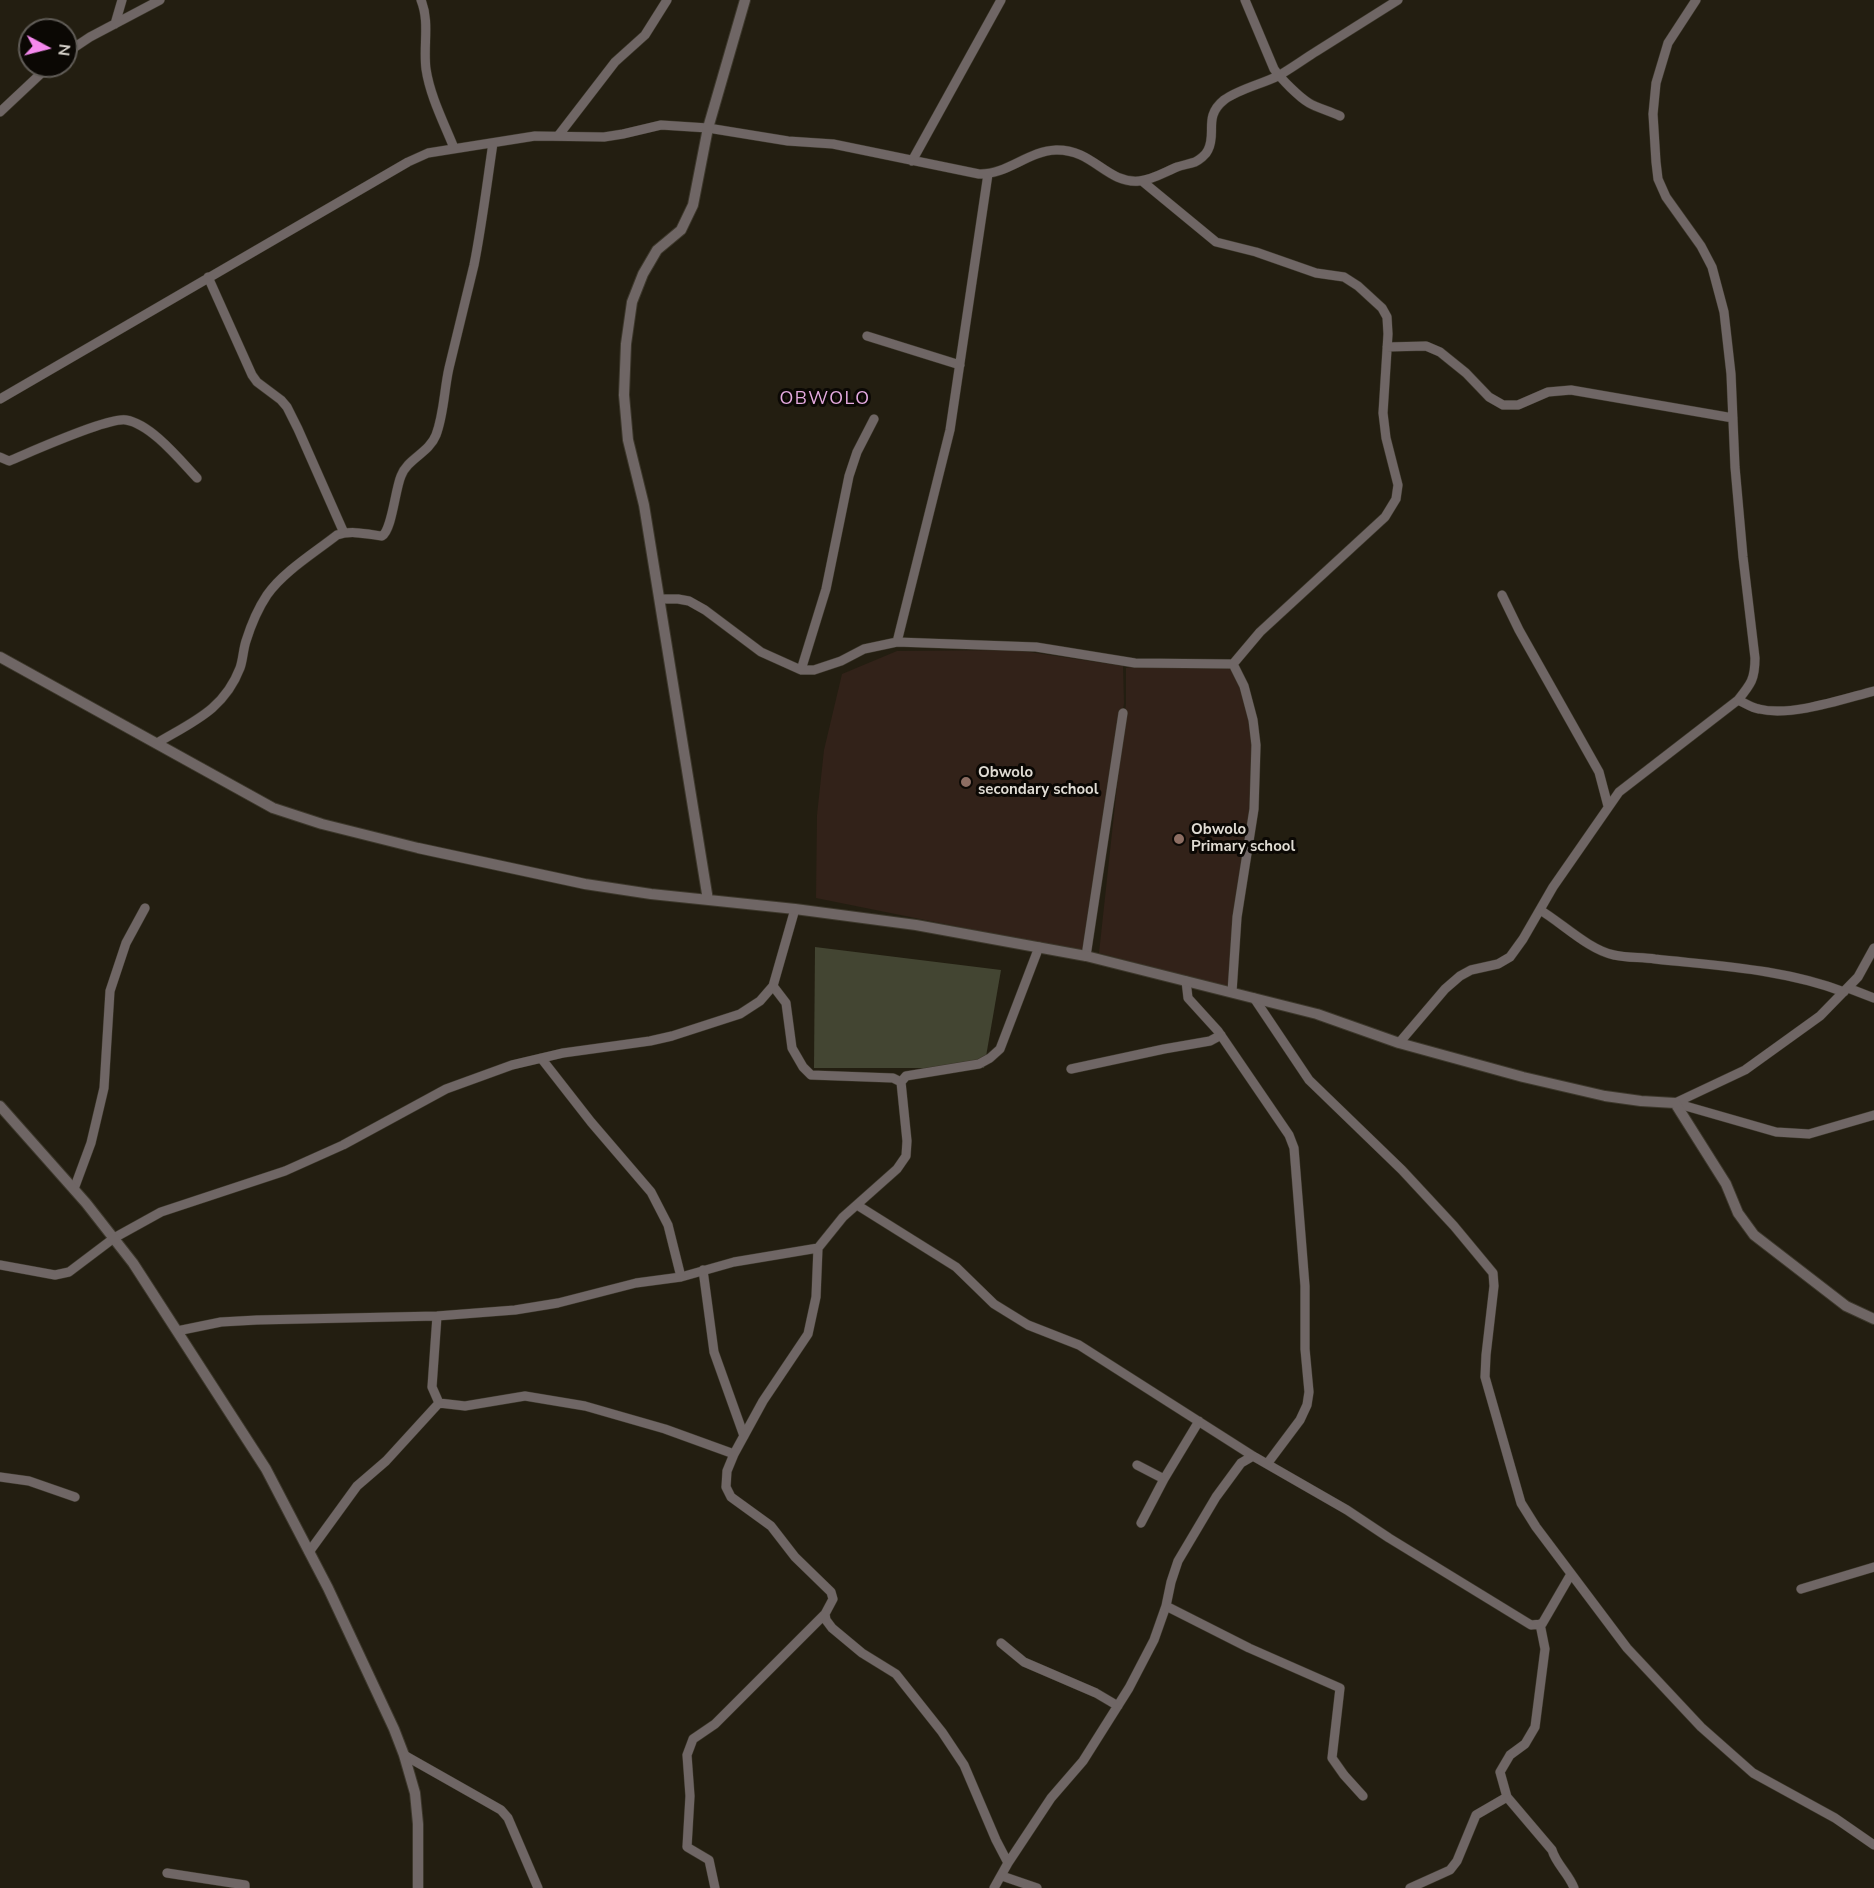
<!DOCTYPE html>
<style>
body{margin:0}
#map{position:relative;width:1874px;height:1888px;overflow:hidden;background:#231e11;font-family:"Nunito Sans",sans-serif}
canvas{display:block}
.north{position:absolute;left:18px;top:18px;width:60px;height:60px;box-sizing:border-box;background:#0b0804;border:2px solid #605c57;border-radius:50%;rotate:97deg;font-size:16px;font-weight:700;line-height:24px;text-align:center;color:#dfdbd3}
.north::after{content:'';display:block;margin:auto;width:21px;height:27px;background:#f589ee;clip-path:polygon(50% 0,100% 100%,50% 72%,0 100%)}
</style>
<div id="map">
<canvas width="1874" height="1888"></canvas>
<div class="north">N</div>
</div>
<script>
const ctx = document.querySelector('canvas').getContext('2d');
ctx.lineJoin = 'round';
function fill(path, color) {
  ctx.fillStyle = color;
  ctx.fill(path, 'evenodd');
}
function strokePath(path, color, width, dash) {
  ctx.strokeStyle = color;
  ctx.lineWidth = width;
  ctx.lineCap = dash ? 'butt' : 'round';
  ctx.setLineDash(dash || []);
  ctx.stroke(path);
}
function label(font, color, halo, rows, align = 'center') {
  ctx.font = font + ' "Nunito Sans",sans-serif';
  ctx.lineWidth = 6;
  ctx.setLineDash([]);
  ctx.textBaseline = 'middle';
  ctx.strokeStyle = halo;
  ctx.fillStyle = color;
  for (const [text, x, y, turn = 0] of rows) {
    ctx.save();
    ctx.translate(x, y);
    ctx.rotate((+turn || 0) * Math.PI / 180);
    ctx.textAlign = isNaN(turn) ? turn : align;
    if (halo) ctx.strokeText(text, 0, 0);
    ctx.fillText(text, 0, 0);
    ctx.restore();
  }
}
const education = new Path2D(`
 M1016 650 1123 666 1124 703 1084 952 816 898 817 815 824 750 842 674 897 651Z
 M1136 666 1231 667 1240 683 1250 716 1253 744 1252 809 1230 988 1099 953 1126 703V668Z`);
const green = new Path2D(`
 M815 947 1001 970 984 1068H814Z`);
const minor = new Path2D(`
 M421 0C430 22 423 46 426 69 430 96 444 123 454 148
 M1245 0 1274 69C1281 79 1299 97 1309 103 1317 108 1330 111 1340 116
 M115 24 122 0
 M66 53 90 37 160 0
 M0 112 49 66
 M558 136 615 62 645 35 667 0
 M912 161 1001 0
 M208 277 252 375 257 382 281 400 287 407 298 429 344 533
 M867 336 960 365
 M1387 347 1426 346 1440 352 1466 373 1489 397 1503 405H1518L1548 392 1571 390 1733 418
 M0 399 408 162 428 153 535 136 604 137 623 134 661 125 708 128 788 141 833 144 979 174C1007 175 1028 151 1056 150 1093 149 1107 184 1139 181 1152 180 1165 172 1177 167 1183 165 1189 164 1195 162 1199 160 1206 155 1208 150 1217 133 1203 117 1224 100 1239 89 1262 84 1278 76 1292 68 1304 59 1317 51 1344 34 1371 17 1398 0
 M0 457 9 461C31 452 108 417 126 420 151 424 180 460 197 478
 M1502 595 1519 630 1599 772 1608 806
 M660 599H678L689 601 705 610 761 652 801 670H814L841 661 864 649 897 642 1036 647 1135 663 1233 664 1260 632 1385 517 1396 499 1398 485 1386 438 1383 413 1388 334 1387 317 1382 308 1358 286 1344 277 1316 273 1256 252 1216 242 1142 181
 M897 642 950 430 988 174
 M801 670 826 589 849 476 857 452 874 419
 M1738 700C1745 703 1752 708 1759 709 1791 717 1843 699 1874 691
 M157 743C192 722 224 710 240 668 243 660 243 650 246 641 251 625 257 610 267 595 283 572 314 553 337 535 351 530 367 534 382 536 392 530 395 490 401 476 407 459 429 453 436 435 444 414 444 390 449 368 457 334 466 299 474 265 482 225 487 183 493 143
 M1540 910C1562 923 1589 950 1614 955 1627 958 1641 957 1655 959 1718 966 1784 969 1844 992
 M1086 956 1123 713
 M1186 981 1188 998 1218 1031 1289 1135 1294 1148 1305 1286V1349L1309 1392 1307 1405 1300 1420 1267 1464
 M773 986 786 1003 792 1048 803 1067 811 1075 893 1078 901 1082
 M1848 988 1874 998
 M1232 992 1237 917 1254 809 1256 745 1253 720 1244 686 1233 664
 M1254 998 1309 1080 1402 1170 1454 1226 1493 1273 1494 1286 1486 1355 1485 1377 1521 1503 1536 1527 1627 1648 1701 1727 1753 1773 1835 1818 1874 1845
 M1399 1043 1445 989 1460 976 1471 970 1498 964 1510 957 1523 939 1553 887 1619 792 1738 700C1751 684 1755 679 1755 658L1743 557 1735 467 1731 374 1724 312 1712 267 1701 246 1666 197 1658 179 1656 162 1653 114 1656 83 1668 43 1696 0
 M541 1058 591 1122 651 1192 668 1225 681 1277
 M1071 1069 1164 1049 1210 1041 1221 1035
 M1675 1103 1745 1070 1820 1016 1858 977 1874 948
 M1675 1103 1776 1132 1809 1134 1874 1115
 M74 1189 91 1143 104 1088 110 991 126 943 145 908
 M857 1205 956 1267 994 1304 1028 1325 1079 1345 1253 1456 1347 1510 1389 1538 1531 1625 1542 1624 1571 1574
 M0 1265 55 1275 69 1272 114 1238 161 1212 285 1171 343 1145 446 1089 512 1065 563 1053 650 1041 672 1036 740 1014 760 1001 773 986 795 909
 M703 1270 714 1352 744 1436
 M437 1316 432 1387 439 1403
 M177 1331 221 1322 257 1320 437 1316 515 1310 558 1303 636 1283 681 1277 734 1262 818 1248
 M1137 1465 1164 1479
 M0 1477 29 1481 75 1497
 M1141 1523 1164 1479 1199 1421
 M309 1552 357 1486 386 1461 439 1403 465 1406 525 1396 585 1406 665 1429 734 1454
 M1801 1589 1874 1567
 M1166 1606 1249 1648 1340 1688 1332 1758 1344 1775 1363 1796
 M1540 1624 1545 1649 1535 1727 1525 1744 1510 1755 1500 1772 1507 1797 1552 1850C1556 1864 1569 1874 1574 1888
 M1001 1643 1024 1662 1096 1693 1118 1706
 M404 1755 487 1802 501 1810 508 1818 538 1888
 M1008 1863 996 1840 964 1765 942 1732 896 1674 862 1653 832 1628 826 1620 825 1614 833 1599 831 1592 795 1557 771 1526 731 1497 726 1487 727 1471 734 1454 763 1401 808 1334 816 1297 818 1248 843 1217 897 1169 906 1156 907 1141 901 1082 906 1076 979 1064 990 1058 1000 1049 1039 947
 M167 1873 245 1885V1888
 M1002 1876 1037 1888
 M715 1888 709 1860 687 1847 690 1796 687 1755 693 1739 715 1724 825 1614
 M994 1888 1008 1863 1051 1798 1083 1761 1129 1688 1154 1640 1166 1606 1171 1582 1178 1561 1216 1497 1241 1463 1253 1456
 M1410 1888 1450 1870 1457 1861 1476 1815 1507 1797`);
const tertiary = new Path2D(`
 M0 657 273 808 322 824 418 848 585 884 651 894 795 909 916 925 1086 956 1317 1014 1399 1043 1523 1077 1605 1096 1641 1101 1675 1103 1726 1184 1738 1213 1754 1235 1846 1306 1874 1319
 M708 900 644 505 628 440 624 395 626 344 632 302 643 274 657 250 681 230 693 205 708 128 745 0
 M0 1106 86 1203 133 1263 266 1469 328 1588 394 1729 404 1755 415 1793 418 1824V1888`);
const markers = [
 [966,782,6,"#8d6e63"],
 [1179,839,6,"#8d6e63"]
];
const poiNames = [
 ["Obwolo",978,773],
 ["secondary school",978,790],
 ["Obwolo",1191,830],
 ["Primary school",1191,847]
];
const quarterNames = [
 ["OBWOLO",825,400]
];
fill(education, '#322219');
fill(green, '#434532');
strokePath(minor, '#3d382c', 10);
strokePath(tertiary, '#3d382c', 12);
strokePath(minor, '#6f6665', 9);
strokePath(tertiary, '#6f6665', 10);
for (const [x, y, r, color] of markers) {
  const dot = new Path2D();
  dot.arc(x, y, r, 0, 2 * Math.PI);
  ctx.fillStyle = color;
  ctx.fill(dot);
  strokePath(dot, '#0b0804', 2);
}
label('bold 15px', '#dfdbd3', '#0b0804', poiNames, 'left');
ctx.letterSpacing = '1.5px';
label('18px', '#e5aae0', '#0b0804', quarterNames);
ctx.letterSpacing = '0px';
</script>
